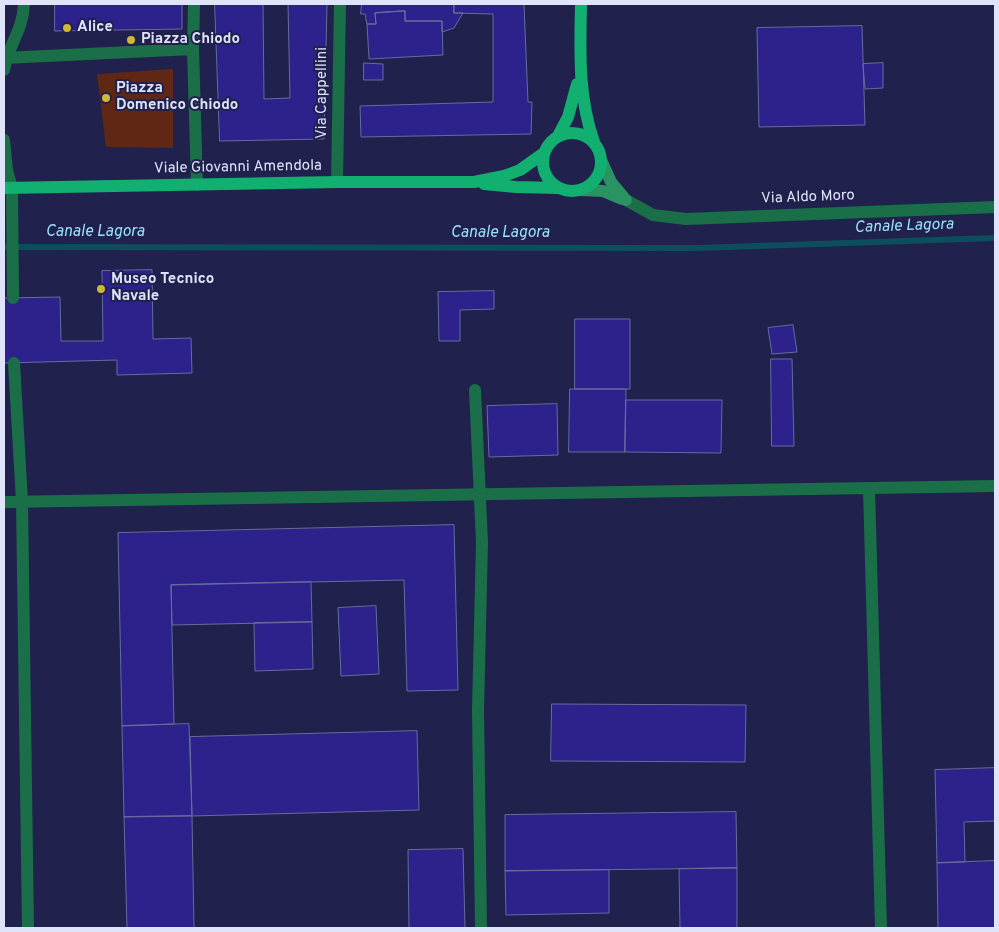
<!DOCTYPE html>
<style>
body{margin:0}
#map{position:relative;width:999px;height:932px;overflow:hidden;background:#20214d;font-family:Overpass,sans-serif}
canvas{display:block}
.frame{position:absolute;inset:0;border:5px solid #e0e4fb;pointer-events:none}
</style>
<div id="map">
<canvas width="999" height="932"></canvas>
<div class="frame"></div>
</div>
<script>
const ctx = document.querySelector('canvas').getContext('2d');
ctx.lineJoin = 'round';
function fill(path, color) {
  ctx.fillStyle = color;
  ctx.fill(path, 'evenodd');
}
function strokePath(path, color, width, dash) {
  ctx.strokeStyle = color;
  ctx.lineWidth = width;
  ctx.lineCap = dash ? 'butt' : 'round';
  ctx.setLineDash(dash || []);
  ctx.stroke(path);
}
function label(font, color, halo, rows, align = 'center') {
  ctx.font = font + ' Overpass,sans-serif';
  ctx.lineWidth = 4;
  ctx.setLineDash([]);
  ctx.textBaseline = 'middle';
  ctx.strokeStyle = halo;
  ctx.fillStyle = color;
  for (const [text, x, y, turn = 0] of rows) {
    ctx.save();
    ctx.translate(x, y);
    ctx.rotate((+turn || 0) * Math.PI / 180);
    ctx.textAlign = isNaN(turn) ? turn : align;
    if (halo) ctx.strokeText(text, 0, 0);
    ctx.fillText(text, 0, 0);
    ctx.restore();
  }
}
const green = new Path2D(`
 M173 69V148L106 147 97 74Z`);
const stream = new Path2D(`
 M4 247 698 248 995 238`);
const building = new Path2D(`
 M55 4H182V29L55 31Z
 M215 4H263L264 99 290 98 288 4H327L324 139 220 141Z
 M362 4H454V13H463L454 28 442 32V21H405V11L375 13 376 24H367L365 14H361Z
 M454 4H524L528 102H532L531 134 361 137 360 106 493 102V14L454 13Z
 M405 11V21H442L443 55 369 59 367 24H376L375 13Z
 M862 26 865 125 759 127 757 28Z
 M364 63 383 64V80H364Z
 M883 63V88L865 89 863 64Z
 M152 270 153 339 191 338 192 373 117 375V360L4 363V298L60 297 61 341H103L102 271Z
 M494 291V309L460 310V341H439L438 292Z
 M575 319H630V389H575Z
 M793 325 797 352 772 354 768 328Z
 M771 359H792L794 446H772Z
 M570 389H626L625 452H569Z
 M626 400H722L721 453 625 452Z
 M557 404 558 455 489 457 487 406Z
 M454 525 458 690 407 691 404 580 171 585 174 724 122 726 118 533Z
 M311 582 312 622 172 625 171 585Z
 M376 606 379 674 341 676 338 608Z
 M312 622 313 669 255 671 254 623Z
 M552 704 746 705 745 762 551 761Z
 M189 724 192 816 124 817 122 726Z
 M417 731 419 810 192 816 190 737Z
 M995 768V821L964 822 965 862 937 863 935 770Z
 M736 812 737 868 505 871V815Z
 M192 816 194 928H127L124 817Z
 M463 849 465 928H409L408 850Z
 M995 861V928H938L937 863Z
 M737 868V928H680L679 869Z
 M609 870V913L506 915 505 871Z`);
const lane = new Path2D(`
 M12 188 13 298
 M626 200 653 215 686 219 995 207
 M14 363 22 501 28 928
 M869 488 881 928
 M4 502 995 486`);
const street = new Path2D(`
 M193 49 194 4
 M4 58 193 49 197 185
 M4 70C8 45 23 31 24 4
 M4 140 7 170 12 188
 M337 182 340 4
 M475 390 482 542 478 710 481 928`);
const secondary = new Path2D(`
 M601 160 611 182 626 200
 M581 190 603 191 622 199`);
const primary = new Path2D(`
 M581 4C580 51 578 97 594 142
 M543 162a29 29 0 1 1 58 0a29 29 0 1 1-58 0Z
 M558 136 568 117 577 84
 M484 184 516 187 558 188
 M4 188 337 182H474L504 176 520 170 544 153`);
const markers = [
 [67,28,5,"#d0b837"],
 [131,40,5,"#d0b837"],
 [106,98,5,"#d0b837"],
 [101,289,5,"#d0b837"]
];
const poiNames = [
 ["Alice",77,28],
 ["Piazza Chiodo",141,40],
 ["Piazza",116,89],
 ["Domenico Chiodo",116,106],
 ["Museo Tecnico",111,280],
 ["Navale",111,297]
];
const streetNames = [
 ["Via Cappellini",323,93,-90],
 ["Viale Giovanni Amendola",238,168,-1],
 ["Via Aldo Moro",808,198,-2]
];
const waterNames = [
 ["Canale Lagora",904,227,-2],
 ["Canale Lagora",95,233],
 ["Canale Lagora",500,234]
];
fill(green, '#602714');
strokePath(stream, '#0c4e5d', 6);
fill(building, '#2d218b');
strokePath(building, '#666c9f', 1);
strokePath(lane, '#1b6f48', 12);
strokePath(street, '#1b6f48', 12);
strokePath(secondary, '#299361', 12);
strokePath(primary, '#12b070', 12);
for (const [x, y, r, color] of markers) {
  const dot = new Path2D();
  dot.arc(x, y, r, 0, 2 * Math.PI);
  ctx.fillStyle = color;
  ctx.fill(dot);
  strokePath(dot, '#20214d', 2);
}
label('bold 15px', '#e0e4fb', '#20214d', poiNames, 'left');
label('15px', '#e0e4fb', '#20214d', streetNames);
label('italic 16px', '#99e1f7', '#20214d', waterNames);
</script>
